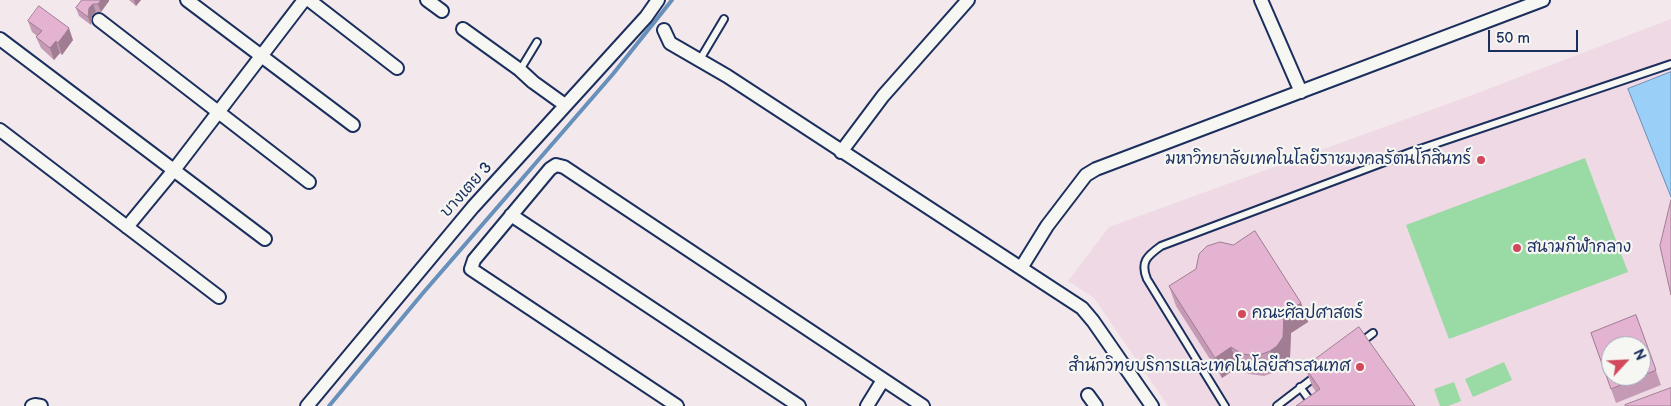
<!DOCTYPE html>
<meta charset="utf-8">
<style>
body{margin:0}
#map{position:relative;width:1671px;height:406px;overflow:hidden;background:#f3e9ec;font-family:"Balsamiq Sans",sans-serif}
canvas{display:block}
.north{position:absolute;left:1601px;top:336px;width:50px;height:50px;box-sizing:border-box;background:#f6f6f2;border:1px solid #9ea6b7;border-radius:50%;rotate:65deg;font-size:14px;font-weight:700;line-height:20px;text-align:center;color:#1b2f5e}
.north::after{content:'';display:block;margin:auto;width:18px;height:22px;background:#d1495b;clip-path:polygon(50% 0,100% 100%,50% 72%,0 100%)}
.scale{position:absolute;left:1488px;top:30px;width:90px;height:22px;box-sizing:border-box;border:2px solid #1b2f5e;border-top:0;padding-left:6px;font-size:15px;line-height:18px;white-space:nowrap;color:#1b2f5e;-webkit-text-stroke:4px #f6f6f2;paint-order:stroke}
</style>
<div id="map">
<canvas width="1671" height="406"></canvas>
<div class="north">N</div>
<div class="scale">50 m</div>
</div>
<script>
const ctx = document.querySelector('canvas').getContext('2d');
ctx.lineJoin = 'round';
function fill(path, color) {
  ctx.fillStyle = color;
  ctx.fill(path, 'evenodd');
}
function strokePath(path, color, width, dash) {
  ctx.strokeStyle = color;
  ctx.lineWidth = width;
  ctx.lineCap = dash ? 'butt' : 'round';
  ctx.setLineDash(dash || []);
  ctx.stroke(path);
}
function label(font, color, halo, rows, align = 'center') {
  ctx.font = font + ' "Balsamiq Sans","Playpen Sans Thai",sans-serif';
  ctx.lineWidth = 4.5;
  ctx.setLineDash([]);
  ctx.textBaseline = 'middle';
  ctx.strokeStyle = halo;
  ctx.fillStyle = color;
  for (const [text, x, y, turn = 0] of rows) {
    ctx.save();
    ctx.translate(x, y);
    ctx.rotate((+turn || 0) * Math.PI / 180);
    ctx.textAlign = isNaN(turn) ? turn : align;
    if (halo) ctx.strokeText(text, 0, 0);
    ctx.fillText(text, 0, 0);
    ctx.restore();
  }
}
const built = new Path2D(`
 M1671 19V406H1168L1094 298 1068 281 1109 227 1475 94ZM1611 346H1641V376H1611Z`);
const green = new Path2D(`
 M1585 158 1628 272 1449 339 1406 225Z
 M1504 362 1512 380 1473 397 1465 379Z
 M1454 382 1461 401 1448 406H1440L1434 389Z`);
const water = new Path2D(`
 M1671 72V197L1628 89Z`);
const stream = new Path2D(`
 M329 406 423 293 613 74 672 0`);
const service = new Path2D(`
 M699 61 724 19
 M520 70 537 42
 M1360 343 1373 333
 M1300 387 1314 406
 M1225 406 1147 279C1140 262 1147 256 1161 246L1411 152 1671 64
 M1277 406 1316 376`);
const minor = new Path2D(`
 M187 0 353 125
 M309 0 397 68
 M427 0 442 11
 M1261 0 1301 92
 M99 20 309 182
 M463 29 520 70 533 82 565 105
 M664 30 670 43 727 76 1082 308 1093 321 1152 406
 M0 39 265 239
 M0 130 219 297
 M841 152 883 96 968 0
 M511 215 799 406
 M127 227 174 170 304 0
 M1021 268 1047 226 1086 175 1096 169 1543 0
 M1088 395 1096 406
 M32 406 35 405 41 406
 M307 406 473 207 646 17 658 0
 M677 406 471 269 474 260 550 169 556 165 564 167 923 406
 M867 406 883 380`);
const wall = new Path2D(`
 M82 0H109V1L101 12H96L92 15 91 25 79 16 76 8Z
 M129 0H141L136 6Z
 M28 21 73 40 62 55 60 53 54 60 41 48 36 37 37 36 32 32Z
 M1169 286 1301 303 1308 322 1291 333 1290 357 1284 366 1278 371 1264 376 1249 374 1238 367 1222 378 1176 306Z
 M1636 315 1661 385 1616 403 1591 333Z
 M1305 367 1415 406 1316 392 1312 386Z`);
const shadedWall = new Path2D(`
 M101 0H109V1L101 12 98 4Z
 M134 0H141L136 6Z
 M93 4 96 12 92 15 91 25 88 17 89 8Z
 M69 28 73 40 62 55 58 43Z
 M56 41 60 53 54 60 50 48Z
 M1301 303 1308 322 1291 333 1290 357 1284 366 1278 371 1270 351 1284 313Z
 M1231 347 1238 367 1222 378 1215 358Z`);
const building = new Path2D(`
 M82 0H101L98 4H93L89 8 88 17 76 8Z
 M39 6 69 28 58 43 56 41 50 48 36 37 42 31 28 21Z
 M1671 200V295L1660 246Z
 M1255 231 1301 303 1284 313 1283 337 1277 346 1270 351 1257 356 1242 354 1231 347 1215 358 1169 286 1196 269 1199 254 1207 246 1220 242 1233 245Z
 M1636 315 1656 370 1611 389 1591 333ZM1611 346H1641V376H1611Z
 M1359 327 1415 406H1296L1320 389 1305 367Z
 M1671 388V406H1625V405Z`);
const markers = [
 [1481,160,5,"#d1495b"],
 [1517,248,5,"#d1495b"],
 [1242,314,5,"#d1495b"],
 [1360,367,5,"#d1495b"]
];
const poiNames = [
 ["มหาวิทยาลัยเทคโนโลยีราชมงคลรัตนโกสินทร์",1471,160],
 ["สนามกีฬากลาง",1527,248,"left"],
 ["คณะศิลปศาสตร์",1252,314,"left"],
 ["สำนักวิทยบริการและเทคโนโลยีสารสนเทศ",1350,367]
];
const streetNames = [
 ["บางเตย 3",467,190,-48]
];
fill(built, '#efd9e4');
fill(green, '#9adaa4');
fill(water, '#9ad0f8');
strokePath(water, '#6790ba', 1);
strokePath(stream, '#6790ba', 4);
strokePath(service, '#1b2f5e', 10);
strokePath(minor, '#1b2f5e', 16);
strokePath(service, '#f6f6f2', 6);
strokePath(minor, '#f6f6f2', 12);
fill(wall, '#c59ab5');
fill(shadedWall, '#a07d93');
fill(building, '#e5b3d2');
strokePath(building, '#a07d93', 1);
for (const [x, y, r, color] of markers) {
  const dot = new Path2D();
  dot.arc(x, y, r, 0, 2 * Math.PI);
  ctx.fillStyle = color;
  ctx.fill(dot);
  strokePath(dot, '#f6f6f2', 2);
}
label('16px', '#1b2f5e', '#f6f6f2', poiNames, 'right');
label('16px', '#1b2f5e', '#f6f6f2', streetNames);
</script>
